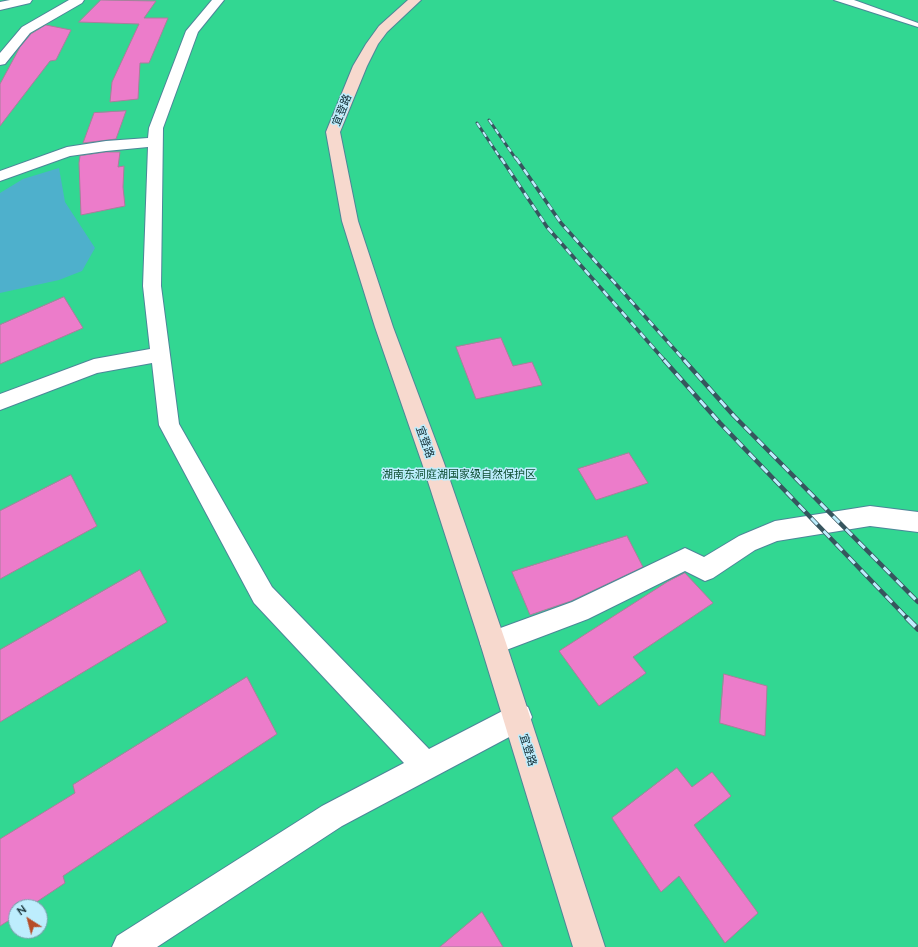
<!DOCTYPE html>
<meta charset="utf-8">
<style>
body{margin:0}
#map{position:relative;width:918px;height:947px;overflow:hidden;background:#bdedfd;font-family:Lato,sans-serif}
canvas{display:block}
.north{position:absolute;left:8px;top:899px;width:40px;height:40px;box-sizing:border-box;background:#bdedfd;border:1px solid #789fab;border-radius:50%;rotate:324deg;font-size:11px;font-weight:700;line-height:16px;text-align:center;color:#112a31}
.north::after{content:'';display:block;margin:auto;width:14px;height:18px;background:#b64e28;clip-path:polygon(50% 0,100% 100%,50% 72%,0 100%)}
</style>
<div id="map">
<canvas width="918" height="947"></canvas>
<div class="north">N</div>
</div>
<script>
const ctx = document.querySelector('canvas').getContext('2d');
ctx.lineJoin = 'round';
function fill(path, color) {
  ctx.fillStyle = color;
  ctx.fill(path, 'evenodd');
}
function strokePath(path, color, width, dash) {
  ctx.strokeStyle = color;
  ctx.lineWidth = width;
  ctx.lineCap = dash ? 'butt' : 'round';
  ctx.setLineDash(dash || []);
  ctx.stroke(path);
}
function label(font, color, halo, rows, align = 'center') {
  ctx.font = font + ' Lato,"Noto Sans SC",sans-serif';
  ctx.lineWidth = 3;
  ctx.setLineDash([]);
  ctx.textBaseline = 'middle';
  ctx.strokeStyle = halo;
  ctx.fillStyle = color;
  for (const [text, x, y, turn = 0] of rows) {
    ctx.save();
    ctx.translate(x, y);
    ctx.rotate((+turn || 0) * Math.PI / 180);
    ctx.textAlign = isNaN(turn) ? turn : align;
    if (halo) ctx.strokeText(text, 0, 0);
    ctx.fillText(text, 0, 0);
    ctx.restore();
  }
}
const green = new Path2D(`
 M0 0H918V947H0ZM16 907H40V931H16Z`);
const water = new Path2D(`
 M59 168 65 202 95 248 82 271 59 280 0 293V193L23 179Z`);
const building = new Path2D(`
 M101 0 156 1 144 18H168L149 63H140L138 99 110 102 112 82 139 24 79 22Z
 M46 25 71 30 56 60 50 61 0 126V84L20 47 31 34Z
 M126 111 116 139 83 143 94 113Z
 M106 152H120L118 167 124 166 123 187 125 206 81 215 79 163 80 156Z
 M64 297 83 328 0 364V325Z
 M501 338 513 366 532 362 542 385 476 399 456 347Z
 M629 453 648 483 596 500 578 469Z
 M71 475 97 526 0 579V511Z
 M627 536 643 567 571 601 530 615 512 572Z
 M140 570 167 622 0 722V650Z
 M685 573 713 603 633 657 646 673 599 706 559 651 667 582Z
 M724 674 767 686 765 736 720 723Z
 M247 677 277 734 63 876 65 883 29 907H16V916L0 926V839L75 793 73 785Z
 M677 768 692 787 712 772 731 796 694 825 758 913 725 943 679 876 661 892 612 818Z
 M482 912 503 947H440Z`);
const lane = new Path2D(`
 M834 0H854L918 23V27Z`);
const street = new Path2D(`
 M10 0H32L30 3 0 10V2Z
 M69 0H84L82 3 30 33 5 64 0 65V53L22 27Z
 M212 0H224L198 32 163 128 161 286 179 424 272 587 429 749 518 703 528 707 532 717 528 727 342 826 157 947H112L117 936 322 806 404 763 254 603 159 425 152 363 97 373 0 410V394L94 359 150 349 143 286 148 147 106 151 70 156 0 181V171L67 147 106 141 148 138 149 128 186 31Z
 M870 506 918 512V532L870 526 777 541 755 550 713 578 705 581 685 571 588 619 493 655 484 652 480 643 484 634 572 602 685 548 704 557 739 536 775 521Z`);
const secondary = new Path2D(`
 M408 0H421L387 32 378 44 367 66 340 132 358 221 393 327 444 463 506 643 605 947H573L480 643 422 463 375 327 342 221 326 132 353 66 366 44 379 26Z`);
const railFar3 = new Path2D(`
 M489 120 516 159
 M477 123 501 159`);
const railFar2 = new Path2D(`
 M501 158 547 227 665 361
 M516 158 561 223 685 361`);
const railFar1 = new Path2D(`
 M664 360 720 423 908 619
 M684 360 734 416 918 602`);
const rail = new Path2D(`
 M907 618 918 629`);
const streetNames = [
 ["宜登路",342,110,-68],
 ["宜登路",425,442,70],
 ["宜登路",528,750,73]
];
const parkNames = [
 ["湖南东洞庭湖国家级自然保护区",459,474]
];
fill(green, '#32d792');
fill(water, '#4eb0cc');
fill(building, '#ec7cca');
strokePath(building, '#aa7e9b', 1);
strokePath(lane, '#4c8698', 2);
strokePath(street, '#4c8698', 2);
strokePath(secondary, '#4c8698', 2);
fill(lane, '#fff');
fill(street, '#fff');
fill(secondary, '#f7d9ce');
strokePath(railFar3, '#37555e', 3);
strokePath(railFar2, '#37555e', 3.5);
strokePath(railFar1, '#37555e', 4.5);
strokePath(rail, '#37555e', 5.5);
strokePath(railFar3, '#bdedfd', 2, [5.5]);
strokePath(railFar2, '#bdedfd', 2.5, [7]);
strokePath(railFar1, '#bdedfd', 3, [9]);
strokePath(rail, '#bdedfd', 4, [12]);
label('11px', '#112a31', '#bdedfd', streetNames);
label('11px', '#0e4f33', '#bdedfd', parkNames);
</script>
